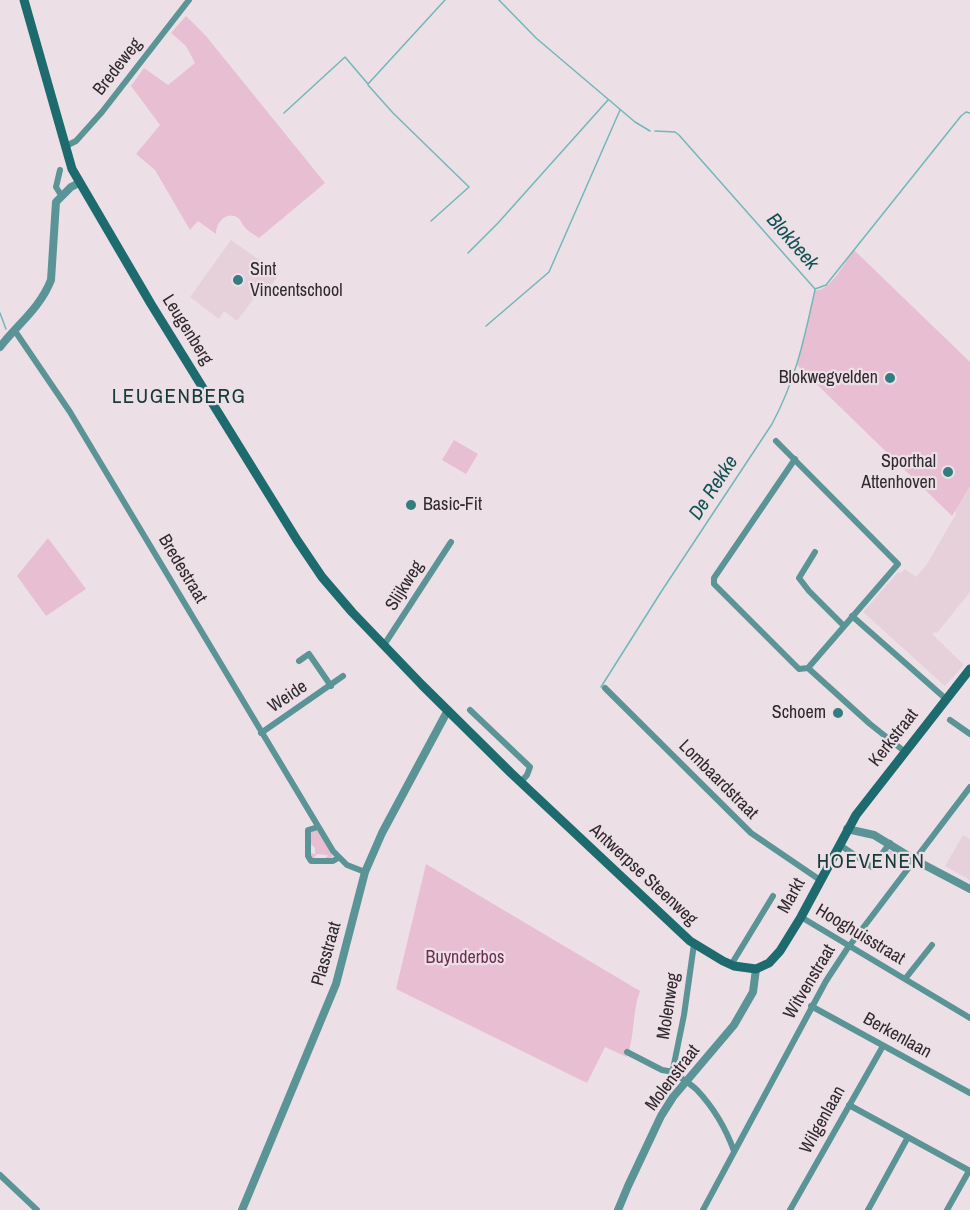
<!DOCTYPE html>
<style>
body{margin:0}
canvas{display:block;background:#eddfe6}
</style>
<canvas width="970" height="1210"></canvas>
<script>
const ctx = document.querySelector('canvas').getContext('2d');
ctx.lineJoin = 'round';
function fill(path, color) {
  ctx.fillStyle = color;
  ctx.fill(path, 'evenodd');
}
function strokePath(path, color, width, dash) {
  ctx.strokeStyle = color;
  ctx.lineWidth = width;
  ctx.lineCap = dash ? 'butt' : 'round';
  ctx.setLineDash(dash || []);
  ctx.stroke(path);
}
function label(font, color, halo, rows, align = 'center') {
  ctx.font = font + ' "Archivo Narrow",sans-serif';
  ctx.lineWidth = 4.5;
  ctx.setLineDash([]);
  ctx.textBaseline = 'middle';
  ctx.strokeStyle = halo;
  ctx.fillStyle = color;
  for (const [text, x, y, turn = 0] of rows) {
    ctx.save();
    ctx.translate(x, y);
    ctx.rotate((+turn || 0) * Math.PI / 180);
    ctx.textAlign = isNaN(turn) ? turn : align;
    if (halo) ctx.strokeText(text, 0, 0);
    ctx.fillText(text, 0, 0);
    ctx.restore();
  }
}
const built = new Path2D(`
 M231 240 279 274 269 289 263 286 237 321 224 311 219 319 190 297Z
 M970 486V592L937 633 934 632 932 634 964 665 945 686 863 612 898 572 901 573 905 569 916 577 927 564 956 514 955 509Z
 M963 835 970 839V880L945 866Z`);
const green = new Path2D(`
 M186 16 206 36 325 183 259 238C254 234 247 231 244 226 241 223 242 221 238 218 226 210 216 223 216 234L198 221 190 230 155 170 136 154 160 125 131 86 144 68 168 85 195 63 186 46 171 33Z
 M854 250 970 362V486L952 516 797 365 815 291C832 289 844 263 854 250Z
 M454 440 478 454 466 474 442 460Z
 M48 538 86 589 46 616 17 576Z
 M312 830H317L333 856 331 858H325L328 856 327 855 317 854 313 859 311 856V853L315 854V848L310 843V833Z
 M889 850 908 860 902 867 885 855Z
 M426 864 640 991C632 1012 635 1036 627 1057L605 1047 587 1083 396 989Z`);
const stream = new Path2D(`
 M499 0 536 38 635 122 650 131
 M368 85 393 113 469 187 431 221
 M284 113 345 57 368 84 445 0
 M655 131 675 132 679 135 815 289 826 285 961 116 966 112 970 113
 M468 253 498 223 608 100
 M0 313 6 329
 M486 326 549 272 620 110
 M601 687 661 592 772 424C796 379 804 340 815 290`);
const minor = new Path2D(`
 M66 146 76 141 102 112 189 0
 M60 170 56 187 61 195
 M15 331 70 412 333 851 347 865 365 872
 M776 441 898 564 808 668
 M795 459 714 578V584L799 669 808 668 870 724 904 751
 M815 552 799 578 809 591 844 626
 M852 616 946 699
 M384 645 451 542
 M299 661 309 654 331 686
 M605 688 751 833 820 880
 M470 710 530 767 527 775 521 782
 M950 720 970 734
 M261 733 343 676
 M318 827 308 830V856L311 861H333L338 858
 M840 845 872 867 890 843
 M801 917 970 1018
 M694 944 684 1015 673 1069 674 1072C681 1079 690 1083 697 1090 713 1107 726 1129 734 1151
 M731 965 773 896
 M905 979 932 945
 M811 1006 970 1093
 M627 1052 662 1070 674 1072
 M849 1105 970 1171
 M0 1175 37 1210
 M703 1210 826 981 847 949 970 787
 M790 1210 883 1046
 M868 1210 908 1137
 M947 1210 969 1171`);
const tertiary = new Path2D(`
 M0 347C18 324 40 308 51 280L56 202 71 187 79 183
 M847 829 874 835 915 860 970 889
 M242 1210 336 984 365 872 382 833 448 710
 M618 1210 628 1186 661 1116 673 1097 734 1025 753 992 756 969`);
const secondary = new Path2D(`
 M24 0 72 169 151 304 297 540 322 577 352 612 422 685 511 773 690 941 723 961 734 966 756 969 769 963 780 951 801 917 856 815 970 669`);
const markers = [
 [238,280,6,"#337c7f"],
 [890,378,6,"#337c7f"],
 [948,472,6,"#337c7f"],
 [411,505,6,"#337c7f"],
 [838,713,6,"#337c7f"]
];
const streetNames = [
 ["Bredeweg",118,67,-52],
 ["Leugenberg",187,330,58],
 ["Bredestraat",182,569,59],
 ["Slijkweg",405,586,-58],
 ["Weide",288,697,-34],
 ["Kerkstraat",894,738,-52],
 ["Lombaardstraat",718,780,45],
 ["Antwerpse Steenweg",643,875,43],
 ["Markt",792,896,-61],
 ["Hooghuisstraat",860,935,31],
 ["Plasstraat",327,954,-74],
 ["Witvenstraat",810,982,-59],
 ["Molenweg",669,1006,-81],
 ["Berkenlaan",897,1036,29],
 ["Molenstraat",673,1078,-53],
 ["Wilgenlaan",823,1120,-61]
];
const poiNames = [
 ["Sint",250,270,"left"],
 ["Vincentschool",250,291,"left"],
 ["Blokwegvelden",878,378],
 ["Sporthal",936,462],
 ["Attenhoven",936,483],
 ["Basic-Fit",423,505,"left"],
 ["Schoem",826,713]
];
const parkNames = [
 ["Buynderbos",465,958]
];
const waterNames = [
 ["Blokbeek",792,242,49],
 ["De Rekke",714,488,-57]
];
const quarterNames = [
 ["LEUGENBERG",179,397],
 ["HOEVENEN",871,862]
];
fill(built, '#e6d1da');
fill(green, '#e8bed3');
strokePath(stream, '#6fb8bb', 1.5);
strokePath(minor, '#5b9496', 6);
strokePath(tertiary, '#5b9496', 8);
strokePath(secondary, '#1d6b6e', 9);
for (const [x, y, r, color] of markers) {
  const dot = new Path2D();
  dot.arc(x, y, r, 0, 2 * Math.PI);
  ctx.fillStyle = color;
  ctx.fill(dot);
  strokePath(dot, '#eddfe6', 2);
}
label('18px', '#2e292c', '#eddfe6', streetNames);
label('18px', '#2e292c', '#eddfe6', poiNames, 'right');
label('18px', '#6d2d52', '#eddfe6', parkNames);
label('italic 20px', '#105254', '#eddfe6', waterNames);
ctx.letterSpacing = '1.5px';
label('21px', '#173a3b', '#eddfe6', quarterNames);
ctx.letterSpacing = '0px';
</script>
